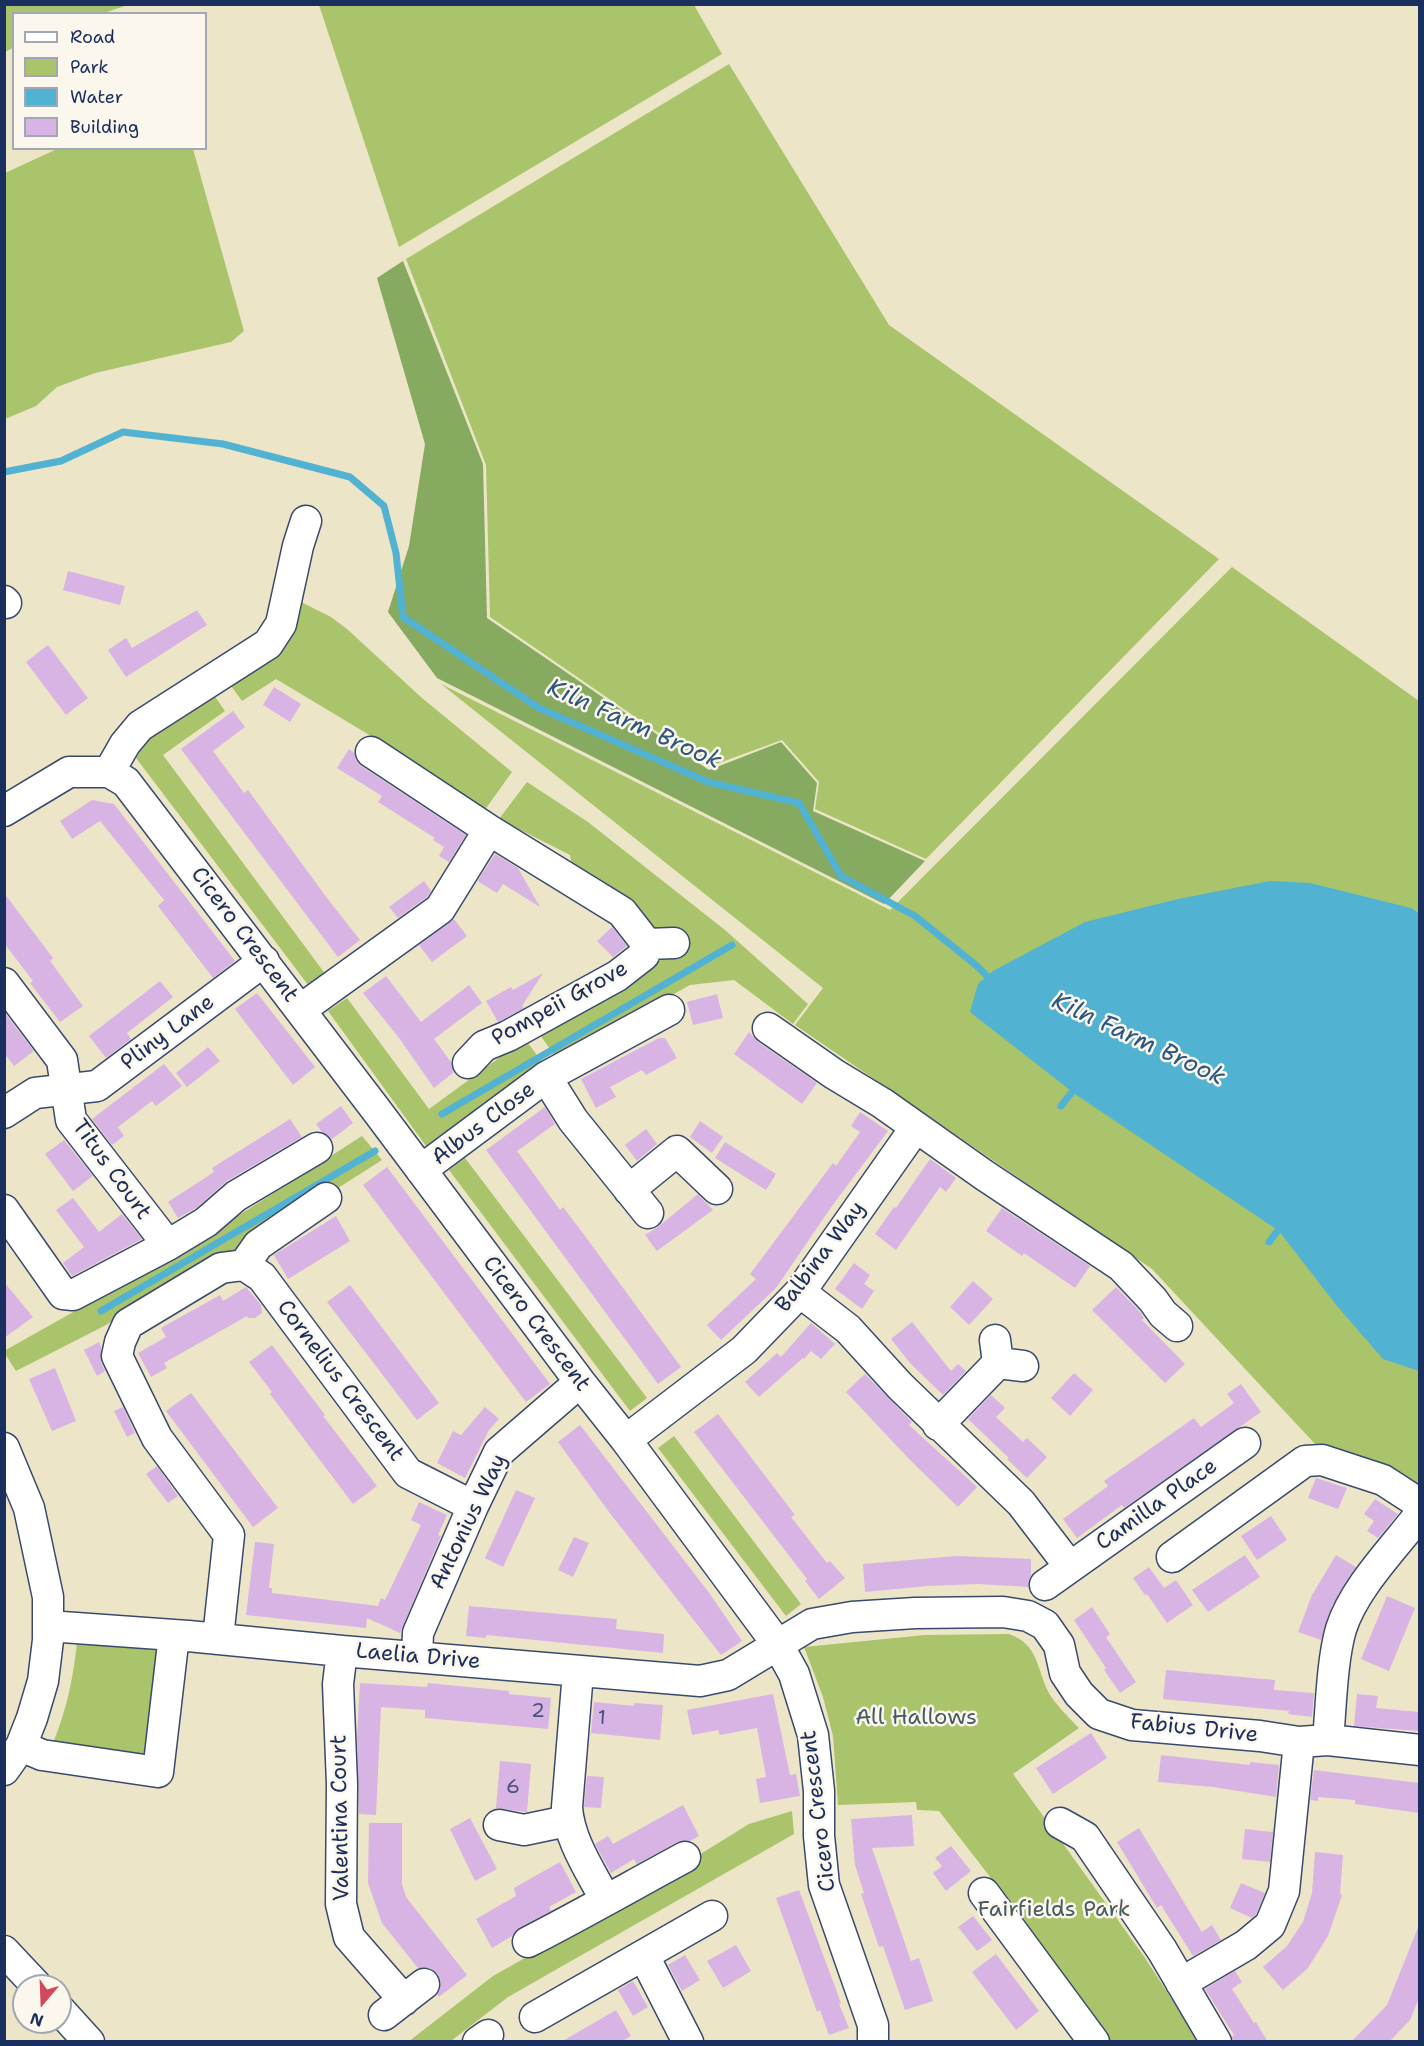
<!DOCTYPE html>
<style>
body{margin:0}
#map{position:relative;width:1424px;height:2046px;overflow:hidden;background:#ede5c7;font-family:"Shantell Sans",sans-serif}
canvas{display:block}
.frame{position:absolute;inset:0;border:6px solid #1b2f5e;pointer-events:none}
.legend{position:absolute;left:12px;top:12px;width:195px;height:138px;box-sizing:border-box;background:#fbf7ec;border:2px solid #a1a7b3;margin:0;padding:8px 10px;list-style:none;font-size:18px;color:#1b2f5e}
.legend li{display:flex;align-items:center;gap:12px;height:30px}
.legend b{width:30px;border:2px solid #a1a7b3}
.north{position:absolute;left:12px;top:1974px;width:60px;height:60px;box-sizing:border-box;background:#fbf7ec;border:2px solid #a1a7b3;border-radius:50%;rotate:199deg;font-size:16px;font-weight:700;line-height:24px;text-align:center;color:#1b2f5e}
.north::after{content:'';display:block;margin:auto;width:21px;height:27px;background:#d1495b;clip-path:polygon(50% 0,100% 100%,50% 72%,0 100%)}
</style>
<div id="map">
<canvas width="1424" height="2046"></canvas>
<div class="frame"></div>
<ul class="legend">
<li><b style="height:8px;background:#fff"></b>Road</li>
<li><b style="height:16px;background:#a9c46b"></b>Park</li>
<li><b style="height:16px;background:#52b2d1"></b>Water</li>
<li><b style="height:16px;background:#d8b4e5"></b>Building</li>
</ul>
<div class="north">N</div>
</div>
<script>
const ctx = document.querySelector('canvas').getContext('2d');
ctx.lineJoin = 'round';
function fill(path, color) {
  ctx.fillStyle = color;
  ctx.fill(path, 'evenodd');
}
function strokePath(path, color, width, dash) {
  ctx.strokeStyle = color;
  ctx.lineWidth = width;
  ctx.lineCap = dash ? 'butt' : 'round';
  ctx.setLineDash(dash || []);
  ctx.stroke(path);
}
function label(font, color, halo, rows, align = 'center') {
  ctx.font = font + ' "Shantell Sans",sans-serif';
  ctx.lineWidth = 5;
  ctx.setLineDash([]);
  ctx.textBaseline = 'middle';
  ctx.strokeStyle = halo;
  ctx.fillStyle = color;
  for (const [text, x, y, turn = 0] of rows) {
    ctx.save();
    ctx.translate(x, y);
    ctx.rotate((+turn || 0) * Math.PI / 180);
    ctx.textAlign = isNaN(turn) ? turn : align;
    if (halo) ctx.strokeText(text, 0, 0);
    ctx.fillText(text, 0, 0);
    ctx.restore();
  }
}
const green = new Path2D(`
 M4 5 5 4 128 5 104 13 14 14 13 48 5 52Z
 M319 5H694L722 54 399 247Z
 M729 64 889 325 1219 559 926 859 815 809 819 782 782 740 708 767 490 617 486 465 406 259Z
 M57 149H193L244 331 231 342 95 373 57 387 36 406 5 419V173Z
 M1232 567 1419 701V1491L1316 1445 1152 1269 795 1025 823 988 441 684 890 910Z
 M299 601 331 617 347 629 422 698 512 772 484 811 432 781 431 772 276 679 242 701 229 683 276 653 298 621Z
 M213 694 225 711 163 755 329 979 312 990 136 758 149 737Z
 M527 782 588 822 725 930 808 1004 793 1024 734 980 690 985 557 1059 538 1032 681 948 651 932 573 872 570 855 499 819Z
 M347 998 429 1109 525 1039 545 1066 429 1150 328 1011Z
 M362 1136 382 1160 219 1264 203 1263 106 1325 16 1371 5 1354 4 1351 199 1241Z
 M465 1158 647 1398 630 1411 449 1170Z
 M674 1436 801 1604 786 1616 658 1448Z
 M78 1633 170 1639 155 1765 49 1752C67 1713 74 1675 78 1633Z
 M1009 1634C1040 1645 1036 1670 1050 1695 1058 1707 1069 1718 1079 1728L1013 1774 1143 1955 1199 2041H1094L994 1882 939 1811 917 1810 916 1802 838 1805 833 1736 823 1697 804 1647 925 1635Z
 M792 1811 794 1834 508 1997 451 2041 408 2042 493 1976 605 1913 749 1824Z`);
const forest = new Path2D(`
 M403 261 483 464 487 618 709 770 781 742 817 783 813 811 925 861 884 904 437 678 388 612 409 546 425 444 377 278Z`);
const water = new Path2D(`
 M1270 881 1310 883 1411 908 1419 913V1371L1383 1359 1337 1306 1279 1231 1075 1094 970 1012 978 984 993 971 1085 922 1178 899Z`);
const stream = new Path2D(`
 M4 472 61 461 123 432 223 444 350 477 384 506 396 553 403 617 539 708 708 782 799 803 841 876 915 916 977 966 993 982
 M1061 1106 1076 1087
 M442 1114 732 945
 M1269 1242 1282 1225
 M101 1311 375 1151`);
const building = new Path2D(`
 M68 571 125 586 120 605 63 590Z
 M197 610 207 625 126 677 108 650 126 638 132 648Z
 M48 645 88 698 66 715 26 662Z
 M274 687 301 704 290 722 263 705Z
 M233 711 245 727 213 751 244 793 248 790 327 898 360 940 338 957 181 749Z
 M349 749 354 753 356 760 361 766 466 835 449 862 439 856 444 847 433 840 435 838 378 802 382 796 337 768Z
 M92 800 114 804 235 961 213 978 158 906 164 900 100 821 72 839 60 821Z
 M495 854 518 868 540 907 503 884 497 893 479 882 478 880Z
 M424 881 431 891 427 897 398 918 389 907Z
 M4 893 53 958 50 961 83 1006 60 1022 30 983 33 981 4 943Z
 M454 919 467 936 432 962 419 945Z
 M612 927 627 946 613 957 597 941Z
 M543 973 522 1006 524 1008 498 1022 486 1001 511 987 513 990Z
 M386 976 421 1022 469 985 482 1003 434 1039 451 1062 454 1072 434 1088 399 1038 363 993Z
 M160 981 173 997 127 1033 131 1039 106 1058 89 1036Z
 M257 993 315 1067 293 1085 235 1009Z
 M717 994 723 1018 693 1025 687 1002Z
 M4 1012 34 1051 14 1066 4 1053Z
 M749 1032 758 1042 817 1083 802 1104 734 1054Z
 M659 1038H665L677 1058 646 1075 642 1070 610 1087 616 1097 596 1108 581 1079Z
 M208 1047 220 1061 187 1087 176 1073Z
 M164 1064 182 1086 156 1106 152 1101 118 1127 124 1136 112 1145 92 1119Z
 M341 1106 353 1123 332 1139 322 1132 316 1124Z
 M545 1107 555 1124 517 1151 560 1210 563 1207 585 1236 681 1367 658 1384 486 1150Z
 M860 1112 888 1131 832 1206 776 1288 721 1340 707 1325 756 1279 750 1274 833 1163 836 1166 860 1132 851 1126Z
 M290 1119 302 1137 227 1181 196 1208 178 1218 168 1202 214 1172 212 1168Z
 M700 1121 723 1137 712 1153 690 1137Z
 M646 1129 657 1144 637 1161 625 1145Z
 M64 1140 93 1176 73 1191 45 1154Z
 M725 1142 776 1174 766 1190 715 1158Z
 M930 1159 956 1178 946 1192 940 1187 896 1250 875 1234 894 1207 896 1208Z
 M387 1167 550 1384 526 1402 363 1185Z
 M698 1194 713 1210 657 1251 645 1235 658 1227Z
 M73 1198 99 1232 122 1214 142 1239 72 1276 63 1263 84 1247 56 1210Z
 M1002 1208 1090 1266 1075 1288 1024 1253 1022 1256 986 1231Z
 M336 1216 350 1241 288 1279 274 1255Z
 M854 1263 870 1275 864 1284 874 1291 862 1309 835 1289Z
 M973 1281 993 1299 969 1325 950 1307Z
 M4 1282 33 1317 4 1338Z
 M350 1285 439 1403 417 1420 327 1302Z
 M246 1287 261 1305 262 1313 255 1318H248L247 1316 164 1363 167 1368 151 1377 138 1353 166 1337 161 1328 220 1295 223 1301Z
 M1116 1287 1140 1312 1144 1318 1142 1320 1185 1364 1165 1383 1092 1310Z
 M912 1322 951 1371 958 1364 966 1371 943 1395 910 1363 891 1339Z
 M811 1323 835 1344 821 1359 811 1351 804 1359 803 1358 759 1397 745 1382 777 1353 781 1357Z
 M99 1342 101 1347V1363L105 1371 97 1376 84 1350Z
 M272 1345 325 1415 323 1416 377 1486 353 1504 270 1394 272 1392 249 1362Z
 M55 1368 76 1421 52 1431 29 1379Z
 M1074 1373 1093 1390 1070 1416 1051 1398Z
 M865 1374 912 1422 909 1425 977 1487 958 1507 910 1460 846 1392Z
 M1241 1384 1261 1412 1124 1508 1122 1505 1077 1538 1063 1519 1108 1486 1104 1481 1194 1418 1201 1427 1234 1403 1227 1394Z
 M191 1393 278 1508 253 1527 166 1411Z
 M991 1395 1005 1408 996 1417 1023 1442 1027 1438 1047 1457 1027 1478 1007 1459 1009 1458 968 1419Z
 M123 1407 135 1433 127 1437 114 1411Z
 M485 1407 499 1419 489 1430 465 1478 437 1463 453 1431 461 1435Z
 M718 1414 795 1515 791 1517 827 1563 830 1561 845 1578 819 1599 805 1581 807 1579 694 1432Z
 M580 1425 710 1594 742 1641 721 1655 609 1512 558 1442Z
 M157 1466 178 1496 168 1503 146 1474Z
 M1316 1478 1347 1488 1338 1509 1308 1498Z
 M516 1490 535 1498 503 1567 485 1558Z
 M1375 1499 1398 1514 1378 1538 1367 1531 1374 1521 1364 1514Z
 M419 1502 447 1515 438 1535 441 1536 400 1633 367 1618 366 1628 246 1615 255 1542 274 1544 269 1588H272V1593L378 1606 381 1598 385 1600 421 1525 411 1520Z
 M1271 1516 1287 1540 1257 1560 1241 1536Z
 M574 1537 589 1543 573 1577 558 1570Z
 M1245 1555 1260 1577 1208 1612 1192 1590Z
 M1336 1555 1356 1567 1332 1606 1321 1640 1298 1632 1312 1595Z
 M956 1556 1031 1559V1576L1028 1587 978 1584 927 1586 865 1592 863 1564Z
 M1149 1567 1164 1588 1176 1580 1193 1605 1167 1623 1147 1594 1145 1595 1133 1578Z
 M1387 1596 1415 1608 1389 1671 1361 1659Z
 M469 1606 617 1619 616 1629 664 1634 663 1653 486 1635V1638L466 1636Z
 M1092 1607 1110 1634 1106 1637 1136 1682 1120 1693 1104 1670 1106 1668 1074 1620Z
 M1166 1670 1275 1680 1274 1690 1314 1693 1312 1717 1288 1714 1289 1711 1163 1699Z
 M360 1683 427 1687 428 1683 509 1691V1694L551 1698 548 1729 425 1718V1710L381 1707 376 1815 359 1814 357 1736Z
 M773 1694 790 1775 796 1774 800 1796 760 1803 756 1779 766 1777 757 1728 720 1735 718 1730 692 1735 687 1710Z
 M1357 1694 1378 1696 1376 1708 1419 1712V1731L1354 1726Z
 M594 1702 634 1706V1703L663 1705 660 1740 591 1733Z
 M1091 1733 1107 1758 1053 1794 1036 1768Z
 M1161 1755 1250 1765V1762L1279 1765 1276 1797 1213 1787 1158 1782Z
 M500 1761 531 1764 527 1812 496 1808Z
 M1314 1770 1419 1783V1813L1355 1804V1800L1318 1797V1801L1310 1800Z
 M587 1776 604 1777 601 1808 584 1807Z
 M683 1805 699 1836 690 1841 677 1842 637 1864 634 1859 611 1873 595 1844 608 1836 613 1844Z
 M912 1815 914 1846 872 1848 911 1961 919 1958 933 2001 905 2010 883 1946 879 1947 861 1894 864 1893 855 1865 851 1819Z
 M470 1818 497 1869 475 1881 450 1829Z
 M369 1823H402V1884L406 1897 467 1975 439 1997 437 1994 441 1982 438 1974 430 1968H418L382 1923 368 1883Z
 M1139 1828 1202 1932 1212 1925 1221 1940 1193 1956 1161 1905 1157 1908 1117 1842Z
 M1245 1829 1273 1832 1270 1862 1242 1859Z
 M951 1846 971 1871 946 1891 933 1873 942 1866 935 1858Z
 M1315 1852 1343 1855 1340 1894 1342 1895 1328 1936 1308 1968 1283 1990 1263 1967 1287 1946 1303 1922 1312 1893Z
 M560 1862 576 1892 549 1907 551 1911 520 1927 512 1936 492 1948 476 1919 516 1896 514 1888Z
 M1241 1883 1265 1893 1256 1914 1252 1918 1230 1908Z
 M799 1890 841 2003 839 2004 849 2028 829 2035 820 2010 817 2012 776 1898Z
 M973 1916 992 1940 977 1951 958 1927Z
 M1419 1925V1998L1410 2020 1389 2042H1351L1387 2005Z
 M736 1945 751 1971 723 1988 707 1961Z
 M996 1954 1039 2011 1016 2030 972 1972Z
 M685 1955 700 1980 682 1991 668 1965Z
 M1235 1971 1242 1982 1232 1989 1254 2023 1256 2022 1268 2042H1233L1232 2037 1234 2035 1205 1989Z
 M633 1981 648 2007 633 2016 618 1990Z
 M616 2010 631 2036 621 2042H561Z`);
const minor = new Path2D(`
 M4 601 6 603
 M371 752 489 830 622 912 647 944 644 955 617 976 508 1036 484 1046 468 1063
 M109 772 125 744 140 726 268 644 281 624 298 546 306 521
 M4 811 69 772H109L126 782 377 1111 580 1382 626 1440 778 1645 794 1674 813 1735 819 1791V1836L824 1885 873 2025V2042
 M647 944 674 943
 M4 983 62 1060 71 1120 168 1245
 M300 1010 440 909 489 830
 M768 1028 834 1074 882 1103 984 1175 1121 1266 1153 1300 1163 1314 1177 1326
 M546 1077 573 1120 648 1213
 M4 1113 35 1093 97 1086 264 961
 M421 1170 546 1077 669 1010
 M629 1190 677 1151 717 1189
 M4 1210 63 1294 73 1295 168 1245 206 1222 236 1196 317 1148
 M244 1265 258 1245 326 1198
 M800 1292 848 1329 900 1386 1021 1503 1070 1567
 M995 1340 998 1363 1023 1366
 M938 1425 998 1363
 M626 1440 744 1350 800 1292 916 1127
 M4 1448 29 1508 48 1597V1640L43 1681 32 1718 21 1746 4 1770
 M1172 1557 1305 1461 1322 1460 1383 1480 1420 1504
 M1045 1585 1245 1443
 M48 1626 188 1636 342 1651 700 1681 728 1675 812 1624 852 1617 915 1613 1003 1612 1028 1616 1045 1625 1059 1645 1065 1673 1079 1694 1099 1714 1132 1725 1260 1736 1299 1742 1328 1740 1420 1750
 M218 1638 229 1535 157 1438 117 1356 120 1342 128 1324 221 1268 244 1265 262 1277 408 1473 473 1506
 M342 1651 338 1684 342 1784 341 1904 349 1937 404 2000
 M417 1657 418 1633 473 1506 499 1452 580 1382
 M578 1672 567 1807C569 1840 590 1870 605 1899
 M1328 1740C1331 1707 1332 1660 1341 1629 1354 1588 1393 1549 1420 1514
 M21 1746 42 1755 158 1772 174 1635
 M1060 1823 1085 1837 1162 1950 1216 2042
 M499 1825 524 1830 567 1821
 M984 1893 1094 2042
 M528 1942C581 1915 633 1885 685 1857
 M4 1951 37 1986
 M644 1956 688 2042
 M1181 1983 1246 1945 1270 1925 1284 1891 1299 1742
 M60 2010 89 2042
 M384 2015 424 1984
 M535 2017 712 1916
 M478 2042 488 2035`);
const numberNames = [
 ["2",538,1712],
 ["1",602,1719],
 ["6",513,1788]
];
const streetNames = [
 ["Cicero Crescent",244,935,53],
 ["Pompeii Grove",560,1004,-29],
 ["Pliny Lane",168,1033,-37],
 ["Albus Close",484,1124,-37],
 ["Titus Court",111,1170,54],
 ["Balbina Way",821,1257,-53],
 ["Cicero Crescent",536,1324,53],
 ["Cornelius Crescent",340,1381,53],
 ["Camilla Place",1157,1505,-35],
 ["Antonius Way",469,1522,-64],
 ["Laelia Drive",418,1657,5],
 ["Fabius Drive",1194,1729,6],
 ["Cicero Crescent",819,1811,-97],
 ["Valentina Court",341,1818,-91]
];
const parkNames = [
 ["All Hallows",916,1718],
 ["Fairfields Park",1054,1910]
];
const waterNames = [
 ["Kiln Farm Brook",634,725,24],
 ["Kiln Farm Brook",1138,1040,25]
];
fill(green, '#a9c46b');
fill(forest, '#86aa5f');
fill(water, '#52b2d1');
strokePath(stream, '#52b2d1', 7);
fill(building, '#d8b4e5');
strokePath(minor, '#3a4a6e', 33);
strokePath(minor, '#fff', 30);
label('20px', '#4a5080', null, numberNames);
label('22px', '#1b2f5e', '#fbf7ec', streetNames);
label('22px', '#465c62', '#fbf7ec', parkNames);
label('italic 24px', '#2c5680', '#fbf7ec', waterNames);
</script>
